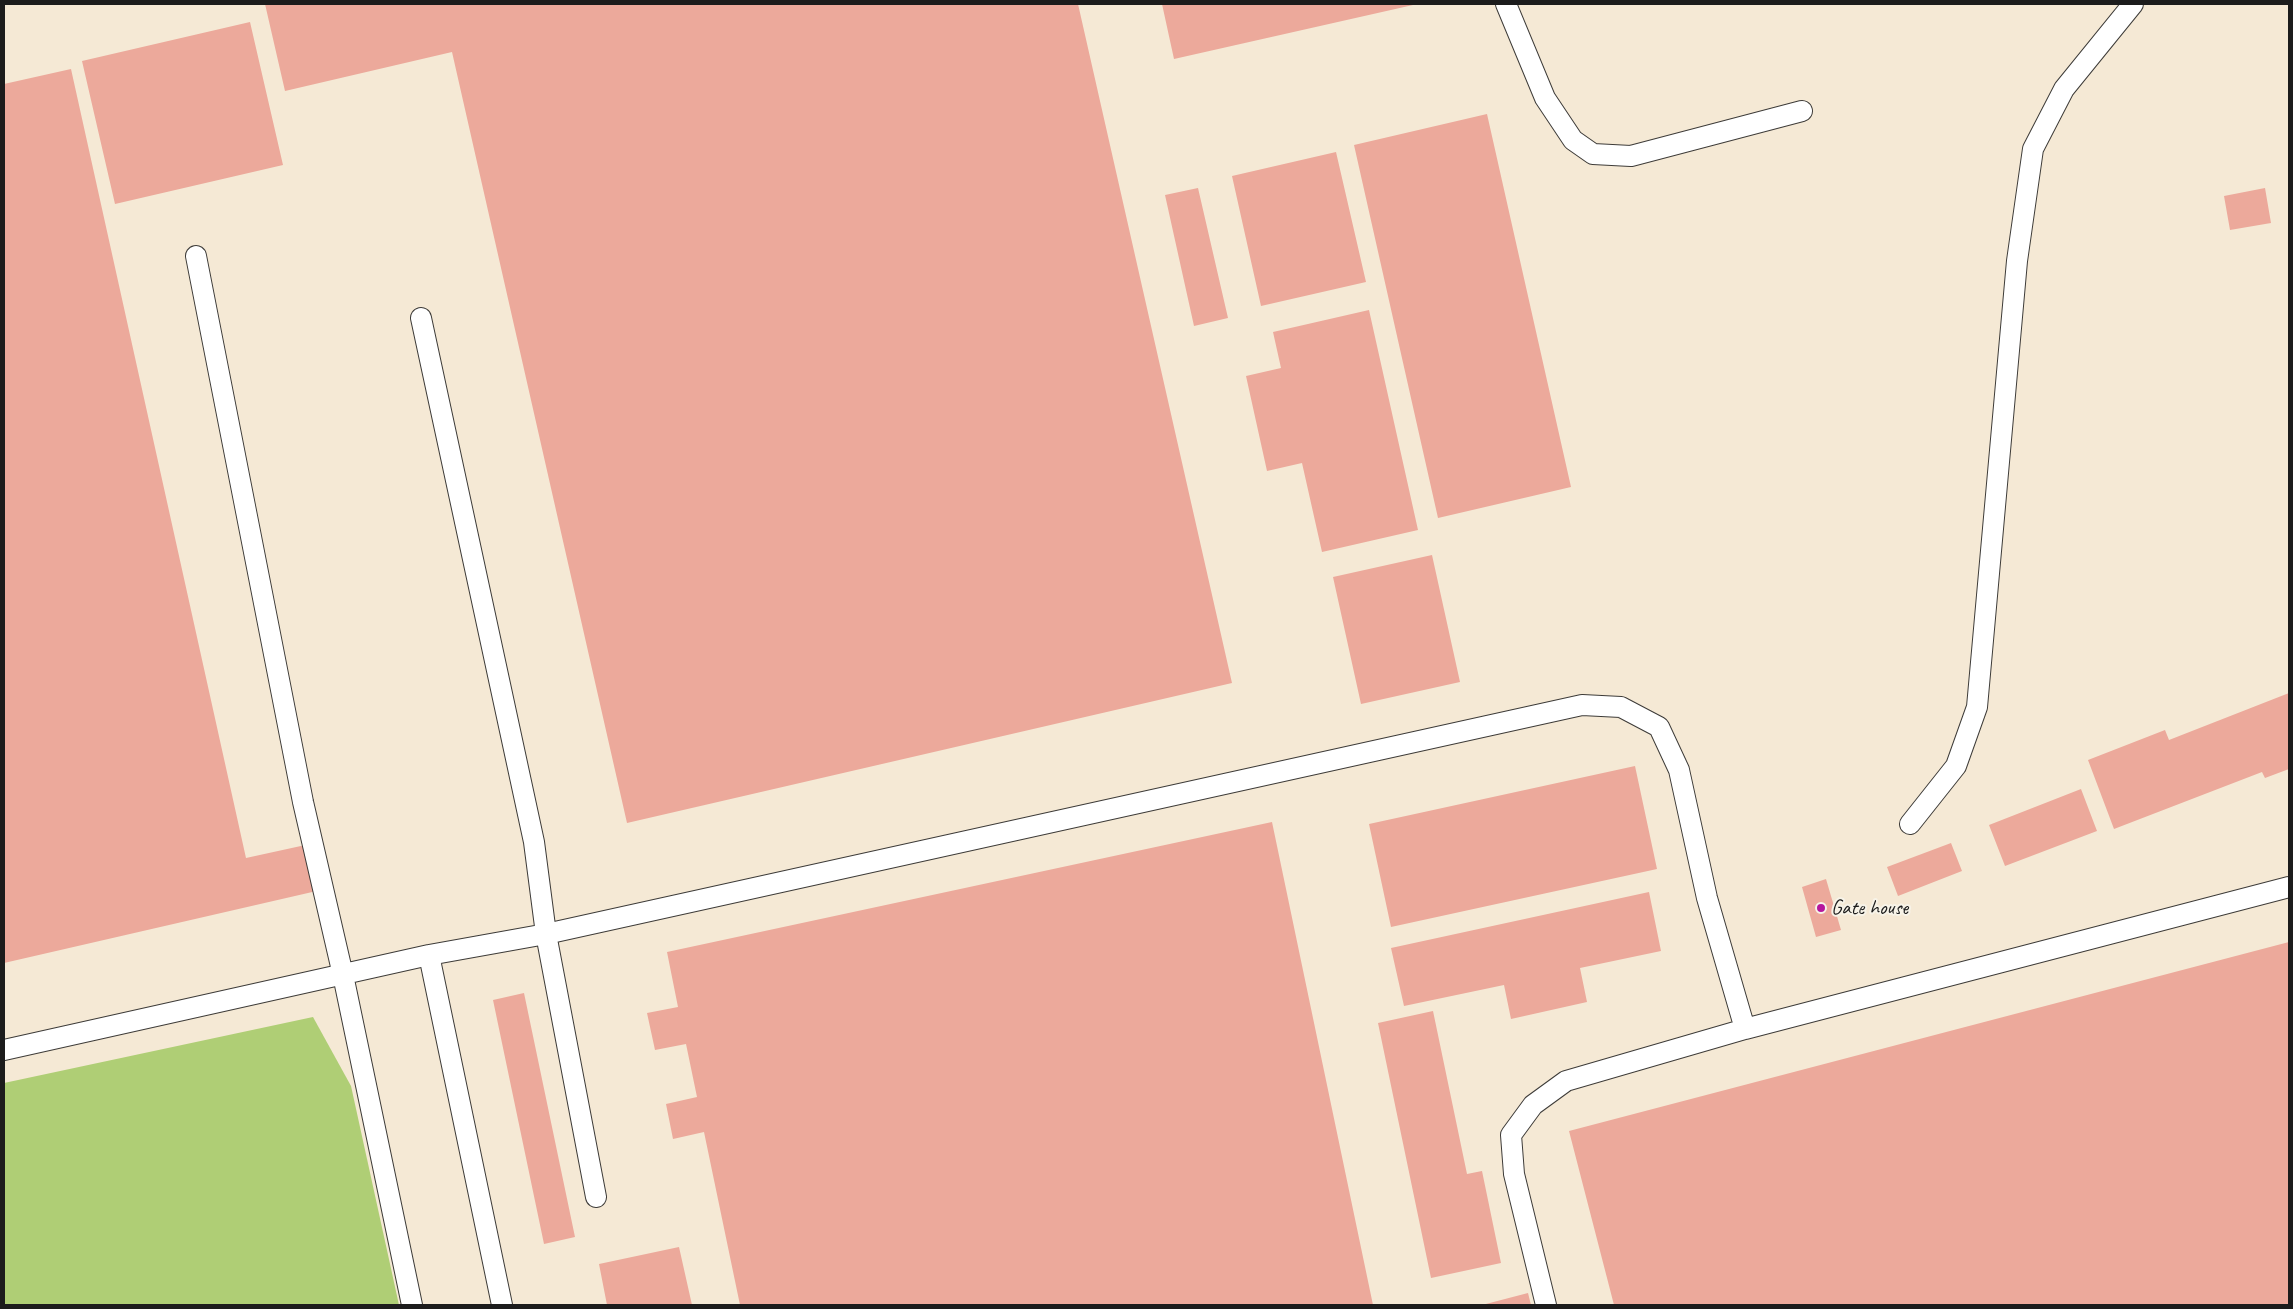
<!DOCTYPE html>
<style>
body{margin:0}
#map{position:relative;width:2293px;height:1309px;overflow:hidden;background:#f5e9d5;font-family:Caveat,sans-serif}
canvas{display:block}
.frame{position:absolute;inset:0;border:5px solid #1c1c1c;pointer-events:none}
</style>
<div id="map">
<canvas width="2293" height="1309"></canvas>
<div class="frame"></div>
</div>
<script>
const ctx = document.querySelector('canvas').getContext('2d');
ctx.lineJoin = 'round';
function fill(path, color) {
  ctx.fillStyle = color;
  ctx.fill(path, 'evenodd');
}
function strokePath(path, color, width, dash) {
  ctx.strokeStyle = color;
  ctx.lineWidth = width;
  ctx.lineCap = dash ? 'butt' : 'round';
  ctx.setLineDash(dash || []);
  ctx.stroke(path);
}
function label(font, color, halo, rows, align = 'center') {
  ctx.font = font + ' Caveat,sans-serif';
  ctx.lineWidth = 4;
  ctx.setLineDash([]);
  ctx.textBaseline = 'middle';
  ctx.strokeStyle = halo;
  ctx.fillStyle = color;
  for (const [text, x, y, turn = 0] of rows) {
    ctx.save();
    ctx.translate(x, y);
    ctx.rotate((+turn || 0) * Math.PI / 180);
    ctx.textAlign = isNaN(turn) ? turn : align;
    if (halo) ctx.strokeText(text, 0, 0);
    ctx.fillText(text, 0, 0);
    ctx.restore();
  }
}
const green = new Path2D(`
 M313 1017 351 1086 399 1305H4V1083Z`);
const building = new Path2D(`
 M265 4H1078L1232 683 627 823 452 52 285 91Z
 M1162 4H1413V5L1174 59Z
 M250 22 283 165 115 204 82 61Z
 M71 69 246 858 310 844 321 890 4 963V84Z
 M1487 114 1571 487 1438 518 1354 145Z
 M1336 152 1366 282 1261 306 1232 176Z
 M1198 188 1228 318 1194 326 1165 195Z
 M2265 188 2271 223 2230 230 2224 196Z
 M1369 310 1418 530 1322 552 1302 463 1267 471 1246 376 1281 368 1273 332Z
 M1432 555 1460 682 1361 704 1333 577Z
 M2289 693V769L2265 778 2262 772 2114 829 2088 760 2165 730 2169 740Z
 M1635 766 1657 869 1391 927 1369 824Z
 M2081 789 2097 831 2005 866 1989 825Z
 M1272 822 1373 1305H740L704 1132 673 1139 666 1104 697 1097 686 1044 655 1050 647 1013 678 1007 667 952Z
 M1951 843 1962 871 1898 896 1887 867Z
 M1826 879 1841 930 1816 937 1802 887Z
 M1649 892 1661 951 1580 968 1587 1002 1511 1019 1504 985 1404 1006 1391 948Z
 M2289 942V1305H1614L1569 1131Z
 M524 993 575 1237 544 1244 493 1000Z
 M1433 1011 1467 1174 1482 1171 1501 1263 1431 1278 1378 1023Z
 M679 1247 692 1305H607L599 1264Z
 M1528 1293 1531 1305H1482Z`);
const service = new Path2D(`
 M1506 4 1545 98 1573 140 1593 154 1631 156 1802 111
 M196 256 303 802 343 975 412 1305
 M421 318 534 842 546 934 596 1197
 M1910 824 1956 766 1977 707 2017 261 2033 149 2064 89 2133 4
 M429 955 502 1305
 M4 1050 429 955 546 934 1582 705 1621 707 1659 727 1679 770 1707 898 1745 1029
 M1546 1305 1514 1174 1511 1135 1533 1105 1566 1081 1745 1029 2289 887`);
const markers = [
 [1821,908,5,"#b5179e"]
];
const poiNames = [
 ["Gate house",1831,908]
];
fill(green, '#afce75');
fill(building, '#eca99b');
strokePath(service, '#3d3b38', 22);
strokePath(service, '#fff', 20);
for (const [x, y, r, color] of markers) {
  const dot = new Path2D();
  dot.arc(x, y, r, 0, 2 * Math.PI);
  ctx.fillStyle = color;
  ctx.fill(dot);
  strokePath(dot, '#f7f3e8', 2);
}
label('21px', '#1c1c1c', '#f7f3e8', poiNames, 'left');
</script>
